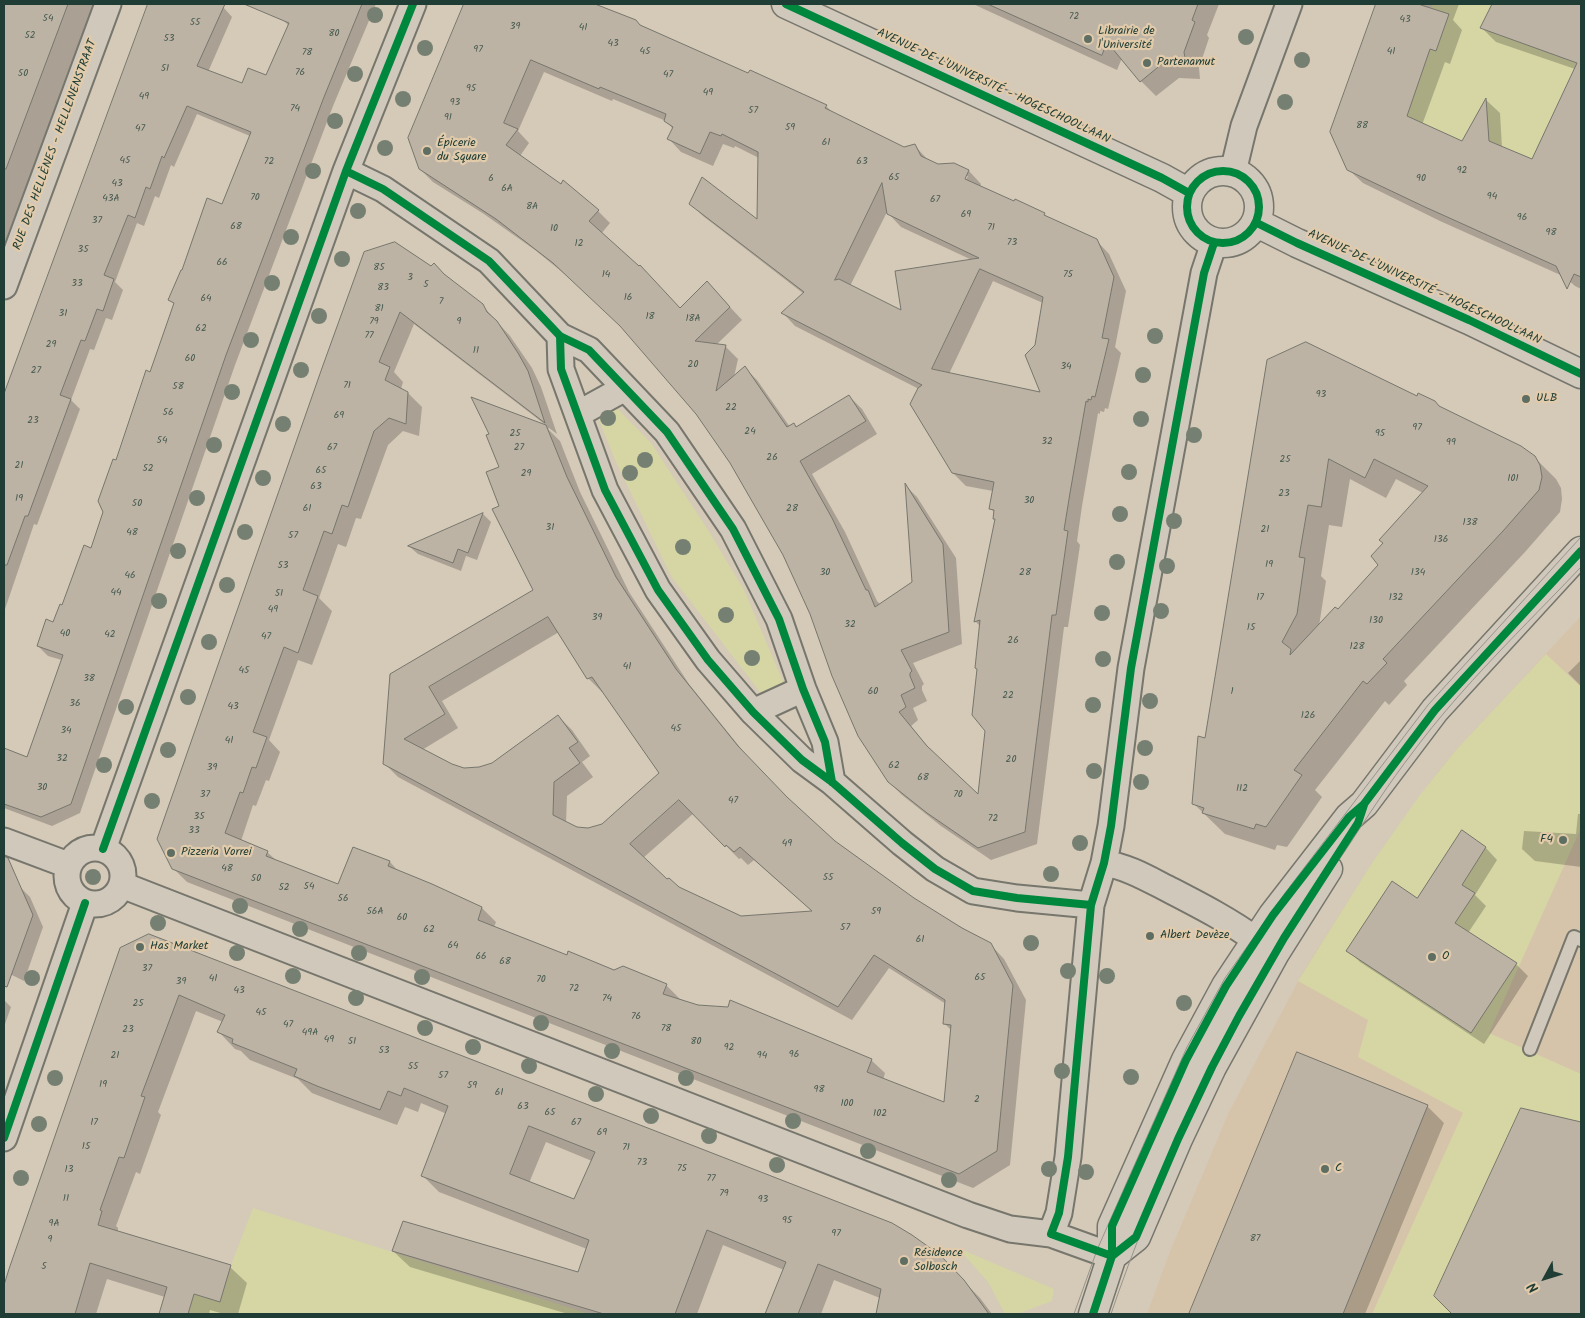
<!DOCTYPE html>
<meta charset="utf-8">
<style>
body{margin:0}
#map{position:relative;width:1585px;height:1318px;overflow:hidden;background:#d5c9b8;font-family:Kalam,sans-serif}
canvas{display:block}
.frame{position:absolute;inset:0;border:5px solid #1f3d34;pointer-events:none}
.north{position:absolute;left:1520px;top:1253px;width:50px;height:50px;-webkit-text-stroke:4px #e2cbab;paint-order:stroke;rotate:231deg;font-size:14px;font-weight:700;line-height:20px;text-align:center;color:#1f3d34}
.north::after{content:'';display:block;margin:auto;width:18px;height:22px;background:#1f3d34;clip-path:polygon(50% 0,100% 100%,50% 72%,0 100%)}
</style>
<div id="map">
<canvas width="1585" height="1318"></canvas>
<div class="frame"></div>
<div class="north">N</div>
</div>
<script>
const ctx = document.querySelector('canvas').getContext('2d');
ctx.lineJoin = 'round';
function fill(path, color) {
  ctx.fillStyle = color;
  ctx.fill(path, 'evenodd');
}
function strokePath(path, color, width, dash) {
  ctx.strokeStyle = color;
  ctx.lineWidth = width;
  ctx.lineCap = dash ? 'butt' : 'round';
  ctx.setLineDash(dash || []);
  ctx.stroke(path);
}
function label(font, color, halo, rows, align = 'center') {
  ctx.font = font + ' Kalam,sans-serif';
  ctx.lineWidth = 4.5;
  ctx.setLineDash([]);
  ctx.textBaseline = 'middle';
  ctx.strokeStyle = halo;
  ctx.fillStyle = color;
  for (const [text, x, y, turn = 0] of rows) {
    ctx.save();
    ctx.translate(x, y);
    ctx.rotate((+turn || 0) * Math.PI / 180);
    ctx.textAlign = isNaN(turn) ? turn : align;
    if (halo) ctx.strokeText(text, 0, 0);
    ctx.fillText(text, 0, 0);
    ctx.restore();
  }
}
const built = new Path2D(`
 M1581 616V1314H1147L1169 1254 1229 1112 1303 972 1372 863 1437 773 1456 750Z`);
const green = new Path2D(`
 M1433 4H1492L1481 28 1576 63 1544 134 1572 147 1559 177 1581 187V207L1557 196 1473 169 1489 135 1488 125 1479 121 1471 124 1453 156 1440 150 1447 134 1426 125 1391 128 1419 81 1431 49 1436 51 1449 15 1431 8Z
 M615 406 651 443 708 530 744 590 787 691 767 701 671 576 616 462 597 415Z
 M1546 654 1581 687V828L1489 1033 1581 1074V1162L1513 1314H1372L1463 1113 1358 1057 1368 1020 1298 981 1372 863 1420 795 1456 750Z
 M253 1208 589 1314H188L193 1294 220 1302 231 1265Z
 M958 1248 1054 1289 1052 1301 1017 1314H1005L988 1282Z`);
const shadow = new Path2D(`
 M4 4H98L4 257Z
 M149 4H216L223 7 232 17 208 72 242 84 267 76 289 26 282 19 288 4H376L333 106 235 365 80 813 52 826 4 808V749L28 759 62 660 48 656 38 646 63 607 92 549 104 512 116 461 151 374 175 305 170 300 222 206 250 136 197 114 174 167 171 165 159 198 155 196 144 226 137 223 115 282 123 290 112 320 106 318 94 350 90 349 71 400 80 409 37 525 34 524 4 612V397Z
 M465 4H585L590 6 592 4 635 21 641 27 749 75 826 106 834 114 904 148 915 146 929 161 938 165H953L969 171 981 184 980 187 1044 214 1048 218 1096 240 1109 254 1126 291 1115 347 1121 353 1108 409 1105 408 1104 412 1100 411V414L1098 413 1082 506 1077 541 1080 545 1068 627H1064L1037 844 991 860 941 826 902 795 889 782 784 554 732 463 696 413 640 346 610 315 567 276 535 250 484 214 433 182 420 169 409 138ZM544 72 612 101 613 99 666 121 673 129 669 139 681 152 713 166 723 144 734 148 735 146 759 158 758 221 690 203 703 216 804 294 783 313 795 326 919 389 953 473 966 486 993 491 990 508 995 513 994 518 996 520 976 622 981 627 986 730 979 796 936 757 911 726 918 720 913 708 927 701 922 690V686L924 684 913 663 962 644 956 558 917 497 906 486 913 583 881 605 877 601 845 532 812 474 877 434 862 409 849 396 797 428 794 425 790 427 757 380 745 368 734 377 738 359 725 346 716 345 742 320 719 295 680 309 601 234 610 223 598 211 520 156 529 143 518 131ZM965 176H968L963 185ZM887 212 901 227 972 260 902 312 850 286ZM993 281 1043 303 1036 345 1042 393 949 374Z
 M973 4H1219L1207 35 1209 38 1199 68 1200 79 1179 78 1156 96 1141 81 1122 58 1117 70Z
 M1378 4H1459L1453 20 1462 30 1450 64 1445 62 1422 125 1462 142 1486 100 1500 113 1502 148 1533 161 1575 69 1496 42 1482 28 1493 4H1581V289L1575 286 1565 277 1440 221 1363 183 1348 169 1332 132Z
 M365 253 448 278 482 305 510 336 532 368 541 387 557 434 549 428 548 429 560 441 580 492 629 592 689 684 751 761 791 802 834 842 913 899 990 944 1004 959 1026 1000 1010 1165 973 1188 187 882 173 868ZM414 324 547 426 474 399 491 434 500 467V506L535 590 391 674 384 763 398 777 852 1020 889 968 946 1004 945 1024 952 1031 945 1104 883 1080 885 1073 871 1060 679 1001 680 999 666 985 614 971 567 957 494 927 496 922 482 908 400 873 390 862 339 886 277 861 267 852 241 841 253 805 256 806 266 780 269 781 280 752 269 740 298 660 312 665 332 611 319 598 338 544 346 547 356 518 361 519 388 445 403 431 419 436 422 407 408 393 401 389 403 382 394 372ZM559 632 588 678 602 692 603 691 660 774 603 825 588 829 576 828 566 823 567 796 593 777 582 762 590 756 572 730 558 716 492 764 479 769H464L452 765 422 750 458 728 442 701ZM694 813 739 859 741 858 748 865 754 860 813 912 740 917 678 888 666 881 643 858Z
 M1269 361 1440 408 1534 457 1556 479 1561 488 1562 499 1560 512 1525 552 1404 681 1407 685 1389 705 1385 701 1315 790 1322 797 1287 847 1277 845 1275 850 1225 834 1193 803 1206 739ZM1350 479 1386 498 1396 479 1423 493 1379 565 1338 610 1319 626 1326 581 1321 576 1329 525 1342 527Z
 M483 514 491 522 477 560 466 556 461 571 418 554 410 547Z
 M1581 660V686L1568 673Z
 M1578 814H1581V867L1535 861 1522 849 1524 831 1576 834Z
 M1462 832 1486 848 1497 860 1475 895 1486 906 1468 933 1516 964 1528 976 1484 1044 1360 962 1348 950 1418 900Z
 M4 880 19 886 30 897 43 927 24 981 4 971Z
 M121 949 939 1256 980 1298 992 1314H877L880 1298 834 1280 821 1314H767L784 1270 723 1245 697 1314H568L410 1267 393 1251 579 1274 587 1249 439 1192 423 1176 447 1114 421 1103 418 1112 405 1107 397 1125 335 1102 312 1093 298 1079 250 1060 241 1051 235 1049 219 1032 223 1022 196 1011 158 1112 161 1115 140 1174 136 1172 116 1226 118 1228V1232L230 1267 247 1283 238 1314H224L210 1310 209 1314H160L165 1297 107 1279 96 1314H4V1290L10 1269ZM546 1142 592 1161 575 1201 529 1183Z
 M4 1000 11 1007 4 1027Z
 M1298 1054 1428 1107 1444 1123 1365 1314H1190Z
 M1522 1109 1581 1123V1314H1454L1436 1296Z`);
const building = new Path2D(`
 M4 4H68L6 169H4Z
 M148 4H225L197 66 242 83 248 68 266 75 289 23 244 4H362L324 97 226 355 71 804 41 817 4 804V748L27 757 63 655 37 646 46 619 53 622 60 604 62 605 84 545 91 548 103 512 98 501 113 459 116 460 146 370 150 372 174 303 168 300 181 270H182L207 198 222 204 251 132 187 106 164 158 162 156 150 189 146 187 135 218 128 215 104 275 114 279 103 311 97 309 85 341 81 340 60 395 71 399 28 516H25L7 565H4V394Z
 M464 4H595L636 20 640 25 748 73 750 70 827 105 825 108 904 147 915 144 921 156 938 164 954 163 969 170 965 179 1014 201 1015 199 1045 213 1044 215 1097 239 1114 277 1102 338 1109 339 1095 397 1092 396 1091 400 1088 399V402L1086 401 1070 493 1064 530 1068 531 1056 615H1052L1025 832 978 848 927 813 888 782 858 736 832 676 810 614 783 555 730 463 696 414 620 326 553 263 496 219 419 169 408 138ZM531 60 599 89 600 87 666 114 664 121 673 127 667 139 700 154 710 132 721 136 722 134 758 152 757 219 702 177 689 204 804 292 781 313 922 385 918 388 910 404 952 473 994 482 989 509 994 510 993 519H995L974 622 980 620 975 668 977 669 972 715 985 731 978 794 927 746 899 712 906 707 901 695 915 688 910 676V673L912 671 901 650 949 632 943 544 905 483 912 582 875 607 868 590H866L832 518 800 461 866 421 849 395 796 427 794 423 787 427 745 366 716 391 726 345 695 341 730 307 707 281 680 308 640 265 639 266 589 221 599 210 563 180 561 184 506 145 518 129 504 123ZM882 183 887 214 979 258 895 271 901 310 839 279 835 280ZM980 269 1043 297 1035 345 1025 355 1040 392 932 369Z
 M988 4H1198L1192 20 1195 22 1184 52 1186 65 1163 63 1140 82 1107 42 1102 55Z
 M1376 4H1418L1449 14 1436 51 1430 49 1407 116 1462 141 1486 98 1489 141 1532 159 1577 63 1480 28 1492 4H1581V277L1574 274 1567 289 1556 266 1425 207 1347 170 1330 132Z
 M395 242 431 266 434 263 444 274 483 304 487 312 497 321 518 353 528 371 545 423 400 312 379 362 390 367 385 380 408 392 406 424 389 418 374 431 348 507 342 505 332 534 324 531 303 590 318 596 298 653 284 647 253 732 267 737 256 768 252 767 243 793 240 792 225 833 268 851 266 856 338 884 353 847 390 861 388 866 432 884 482 907 478 920 567 955 568 951 614 970 623 966 667 984 663 994 698 1005 728 1007 730 1000 872 1059 867 1072 944 1102 951 1025 943 1024 945 1000 874 955 838 1007 383 764 390 674 533 590 492 509 499 506 486 472 499 467 486 435 489 434 471 397 546 425 567 477 616 577 676 669 738 746 787 797 835 841 914 898 962 928 991 943 1013 985 997 1151 959 1174 172 869 157 839 322 368 364 252ZM548 617 587 679 592 677 659 773 602 824 588 828 577 827 553 815 554 782 580 763 569 748 578 742 558 715 492 763 479 767 464 768 452 764 404 739 445 714 429 687ZM679 800 725 847 726 845 734 852 740 847 812 911 741 916 679 887 669 878 667 879 630 844Z
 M1306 342 1417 396 1418 393 1435 401 1439 406 1521 446 1535 456 1540 465 1542 477 1539 490 1503 531 1383 659 1387 663 1367 684 1363 681 1294 770 1302 775 1266 827 1256 824 1254 829 1202 813 1204 808 1192 804 1198 736 1205 738 1267 360ZM1329 459 1365 478 1374 459 1428 486 1379 540 1383 543 1371 556 1378 565 1338 609 1335 607 1290 655 1291 649 1282 642 1297 614 1305 558 1299 557 1308 505 1321 507Z
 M483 513 468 553 458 549 453 563 408 546Z
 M1462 830 1486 847 1462 885 1475 893 1455 923 1517 963 1471 1033 1346 951 1392 881 1417 898Z
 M4 856 8 858 33 915 7 987 4 986Z
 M149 934 892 1223 912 1235 940 1255 964 1280 989 1314H876L881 1289 818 1264 798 1314H765L786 1262 707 1230 675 1314H604L392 1251 403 1221 578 1272 589 1240 421 1176 448 1106 404 1088 401 1096 388 1091 380 1110 317 1086 294 1076 297 1069 232 1043 233 1039 217 1032 225 1015 179 995 141 1096 145 1097 124 1158 119 1157 100 1210 102 1211 98 1225 231 1265 220 1302 194 1294 188 1314H159L167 1287 90 1263 75 1314H4V1285L9 1269 120 948ZM529 1126 595 1152 574 1199 510 1174Z
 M1297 1052 1428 1105 1343 1314H1189Z
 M1521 1108 1581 1122V1314H1452L1434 1296Z`);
const lane = new Path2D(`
 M1530 1049 1574 937 1581 940`);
const street = new Path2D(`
 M346 171 383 189 489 261 560 336 589 350 667 432 733 529 779 619 803 689 825 742 832 782
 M1233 172 1244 126 1289 4
 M4 286 108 4
 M560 336 561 369 605 490 658 590 708 660 753 712 802 760 832 782 902 843 935 869 973 891 1017 898 1091 905
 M578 414 625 388
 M753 712 803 689
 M4 841 68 865
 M67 876a28 28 0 1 1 56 0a28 28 0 1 1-56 0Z
 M103 849 346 171 413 4
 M1104 863C1129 867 1150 880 1172 891 1201 906 1230 921 1256 940L1254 961
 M122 885 968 1215 1010 1229 1051 1234 1112 1256
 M4 1138 85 903
 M1051 1234 1059 1213 1068 1157 1091 905 1104 863 1111 826 1131 668 1204 273 1214 243`);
const secondary = new Path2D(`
 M786 4 1162 178 1189 193
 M1187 207a36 36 0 1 1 72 0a36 36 0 1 1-72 0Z
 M1257 223 1297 243 1469 320 1581 374
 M1112 1256 1136 1237 1178 1139 1212 1067 1275 953 1328 869
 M1093 1314 1112 1256V1226L1186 1060 1226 986 1273 915 1349 817 1364 804 1435 710 1581 551`);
const tram = new Path2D(`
 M1074 1314 1097 1250 1130 1175 1187 1047 1225 978 1285 893 1428 705 1581 537
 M1111 1314C1155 1184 1215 1059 1285 942 1304 910 1326 879 1347 848 1368 816 1389 783 1413 752 1461 687 1525 626 1581 567`);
const cycleway = new Path2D(`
 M786 4 1162 178 1189 193
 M1187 207a36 36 0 1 1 72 0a36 36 0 1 1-72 0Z
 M346 171 383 189 489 261 560 336 589 350 667 432 733 529 779 619 803 689 825 742 832 782
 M1257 223 1297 243 1469 320 1581 374
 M560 336 561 369 605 490 658 590 708 660 753 712 802 760 832 782 902 843 935 869 973 891 1017 898 1091 905
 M103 849 346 171 413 4
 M4 1138 85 903
 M1112 1256 1051 1234 1059 1213 1068 1157 1091 905 1104 863 1111 826 1131 668 1204 273 1214 243
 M1112 1256 1136 1237 1178 1139 1212 1067 1239 1016 1284 938 1358 823 1364 805
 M1093 1314 1112 1256V1226L1186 1060 1226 986 1273 915 1349 817 1364 804 1435 710 1581 551`);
const trees = [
 [375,15],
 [1246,37],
 [425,48],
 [1302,60],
 [355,74],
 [403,99],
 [1285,102],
 [335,121],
 [385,148],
 [313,171],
 [358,211],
 [291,237],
 [342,259],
 [272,283],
 [319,316],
 [1155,336],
 [251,340],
 [301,370],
 [1143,375],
 [232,392],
 [608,418],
 [1141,419],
 [283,424],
 [1194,435],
 [214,445],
 [645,460],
 [1129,472],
 [630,473],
 [263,478],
 [197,498],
 [1120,514],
 [1174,521],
 [245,532],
 [683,547],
 [178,551],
 [1117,562],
 [1167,566],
 [227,585],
 [159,601],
 [1161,611],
 [1102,613],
 [726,615],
 [209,642],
 [752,658],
 [1103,659],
 [188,697],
 [1150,701],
 [1093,705],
 [126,707],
 [1145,748],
 [168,750],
 [104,765],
 [1094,771],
 [1141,782],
 [152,801],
 [1080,843],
 [1051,874],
 [93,877],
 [240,906],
 [158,923],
 [300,929],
 [1031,943],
 [237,953],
 [359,953],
 [1068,971],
 [293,976],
 [1107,976],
 [422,977],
 [32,978],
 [356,998],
 [1184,1003],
 [541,1023],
 [425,1028],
 [473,1047],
 [612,1051],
 [529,1066],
 [1062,1071],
 [1131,1077],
 [55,1078],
 [686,1078],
 [596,1094],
 [651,1116],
 [793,1121],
 [39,1124],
 [709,1136],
 [868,1151],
 [777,1165],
 [1049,1169],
 [1086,1172],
 [21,1178],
 [949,1180]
];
const markers = [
 [1088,39,5,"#5f6e62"],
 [1147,63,5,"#5f6e62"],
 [427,151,5,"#5f6e62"],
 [1526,399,5,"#5f6e62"],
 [1563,840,5,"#5f6e62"],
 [171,853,5,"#5f6e62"],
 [1150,936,5,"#5f6e62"],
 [140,947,5,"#5f6e62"],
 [1432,957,5,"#5f6e62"],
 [1325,1169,5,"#5f6e62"],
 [904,1261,5,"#5f6e62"]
];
const numberNames = [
 ["72",1074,17],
 ["54",48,19],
 ["43",1405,20],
 ["55",195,23],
 ["39",515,27],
 ["41",583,28],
 ["80",334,34],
 ["52",30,36],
 ["53",169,39],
 ["43",613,44],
 ["97",478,50],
 ["45",645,52],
 ["41",1391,52],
 ["78",307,53],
 ["51",165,69],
 ["76",300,73],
 ["50",23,74],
 ["47",668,75],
 ["95",471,89],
 ["49",708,93],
 ["49",144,97],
 ["93",455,103],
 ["74",295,109],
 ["57",753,111],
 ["91",448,118],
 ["88",1362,126],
 ["59",790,128],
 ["47",140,129],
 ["61",826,143],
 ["45",125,161],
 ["72",269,162],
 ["63",862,162],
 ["92",1462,171],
 ["65",894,178],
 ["6",491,179],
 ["90",1421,179],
 ["43",117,184],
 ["6A",507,189],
 ["94",1492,197],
 ["70",255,198],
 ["43A",111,199],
 ["67",935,200],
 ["8A",532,207],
 ["69",966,215],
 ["96",1522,218],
 ["37",97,221],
 ["68",236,227],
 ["71",991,228],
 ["10",554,229],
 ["98",1551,233],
 ["73",1012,243],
 ["12",579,244],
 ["35",83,250],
 ["66",222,263],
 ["85",379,268],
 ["14",606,275],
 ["75",1068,275],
 ["3",410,278],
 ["33",77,284],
 ["5",426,285],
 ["83",383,288],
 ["16",628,298],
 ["64",206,299],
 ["7",441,302],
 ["81",379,309],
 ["31",63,314],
 ["18",650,317],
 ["18A",693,319],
 ["79",374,322],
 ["9",459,322],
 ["62",201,329],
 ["77",369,336],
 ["29",51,345],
 ["11",476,351],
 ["60",190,359],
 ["20",693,365],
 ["34",1066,367],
 ["27",36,371],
 ["71",347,386],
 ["58",178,387],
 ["93",1321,395],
 ["22",731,408],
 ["56",168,413],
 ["69",339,416],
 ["23",33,421],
 ["97",1417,428],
 ["24",750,432],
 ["25",515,434],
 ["95",1380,434],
 ["54",162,441],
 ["32",1047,442],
 ["99",1451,443],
 ["67",332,448],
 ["27",519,448],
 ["26",772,458],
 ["25",1285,460],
 ["21",19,466],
 ["52",148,469],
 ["65",321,471],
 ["29",526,474],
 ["101",1513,479],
 ["63",316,487],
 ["23",1284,494],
 ["19",19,499],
 ["30",1029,501],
 ["50",137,504],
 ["61",307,509],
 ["28",792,509],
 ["138",1470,523],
 ["31",550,528],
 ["21",1265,530],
 ["48",132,533],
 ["57",293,536],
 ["136",1441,540],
 ["19",1269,565],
 ["53",283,566],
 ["30",825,573],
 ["28",1025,573],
 ["134",1418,573],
 ["46",130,576],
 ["44",116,593],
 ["51",279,594],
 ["17",1260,598],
 ["132",1396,598],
 ["49",273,610],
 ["39",597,618],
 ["130",1376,621],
 ["32",850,625],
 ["15",1251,628],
 ["40",65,634],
 ["42",110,635],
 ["47",266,637],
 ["26",1013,641],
 ["128",1357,647],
 ["41",627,667],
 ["45",244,671],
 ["38",89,679],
 ["60",873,692],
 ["1",1232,692],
 ["22",1008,696],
 ["36",75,704],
 ["43",233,707],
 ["126",1308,716],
 ["45",676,729],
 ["34",66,731],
 ["41",229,741],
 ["32",62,759],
 ["20",1011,760],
 ["62",894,766],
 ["39",212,768],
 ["68",923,778],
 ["30",42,788],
 ["112",1242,789],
 ["37",205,795],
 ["70",958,795],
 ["47",733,801],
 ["35",199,817],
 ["72",993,819],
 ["33",194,831],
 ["49",787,844],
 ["48",227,869],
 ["55",828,878],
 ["50",256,879],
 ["54",309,887],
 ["52",284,888],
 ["56",343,899],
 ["56A",375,912],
 ["59",876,912],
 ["60",402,918],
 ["57",845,928],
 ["62",429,930],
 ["61",920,940],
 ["64",453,946],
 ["66",481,957],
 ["68",505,962],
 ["37",147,969],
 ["65",980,978],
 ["41",213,979],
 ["70",541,980],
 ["39",181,982],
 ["72",574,989],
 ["43",239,991],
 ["74",607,999],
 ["25",138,1004],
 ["45",261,1013],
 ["76",636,1017],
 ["47",288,1025],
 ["78",666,1029],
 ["23",128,1030],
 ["49A",310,1033],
 ["49",329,1040],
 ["51",352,1042],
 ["80",696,1042],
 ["92",729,1048],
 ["53",384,1051],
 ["96",794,1055],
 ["21",115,1056],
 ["94",762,1056],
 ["55",413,1067],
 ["57",443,1076],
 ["19",103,1085],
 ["59",472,1086],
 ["98",819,1090],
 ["61",499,1093],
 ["2",977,1100],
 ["100",847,1104],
 ["63",523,1107],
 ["65",550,1113],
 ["102",880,1114],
 ["17",94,1123],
 ["67",576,1123],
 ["69",602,1133],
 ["15",86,1147],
 ["71",626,1148],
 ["73",642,1163],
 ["75",682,1169],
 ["13",69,1170],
 ["77",711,1179],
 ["79",724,1194],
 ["11",66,1199],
 ["93",763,1200],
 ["95",787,1221],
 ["9A",54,1224],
 ["97",836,1234],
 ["87",1255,1239],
 ["9",50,1240],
 ["5",44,1267]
];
const poiNames = [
 ["Librairie de",1098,32],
 ["l'Université",1098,46],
 ["Partenamut",1157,63],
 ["Épicerie",437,144],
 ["du Square",437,158],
 ["ULB",1536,399],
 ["F4",1553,840,"right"],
 ["Pizzeria Vorrei",181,853],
 ["Albert Devèze",1160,936],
 ["Has Market",150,947],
 ["O",1442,957],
 ["C",1335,1169],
 ["Résidence",914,1254],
 ["Solbosch",914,1268]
];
const streetNames = [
 ["AVENUE DE L'UNIVERSITÉ - HOGESCHOOLLAAN",993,87,25],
 ["RUE DES HELLÈNES - HELLENENSTRAAT",56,145,-70],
 ["AVENUE DE L'UNIVERSITÉ - HOGESCHOOLLAAN",1424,288,25]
];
fill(built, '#d6c4aa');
fill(green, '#d5d6a4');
fill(shadow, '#0003');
fill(building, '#bdb3a4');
strokePath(building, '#76766d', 1);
strokePath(lane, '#76766d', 16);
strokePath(street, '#76766d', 29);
strokePath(secondary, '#76766d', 31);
strokePath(lane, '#d1c8bc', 12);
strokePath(street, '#d1c8bc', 25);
strokePath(secondary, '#d1c8bc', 28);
strokePath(tram, '#97948b', 1);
strokePath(cycleway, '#00873e', 8);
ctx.fillStyle = '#768072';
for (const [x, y] of trees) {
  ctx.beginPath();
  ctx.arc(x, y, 8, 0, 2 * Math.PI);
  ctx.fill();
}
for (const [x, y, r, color] of markers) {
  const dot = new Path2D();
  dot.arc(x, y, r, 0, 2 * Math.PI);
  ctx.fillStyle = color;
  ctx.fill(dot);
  strokePath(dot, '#e2cbab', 2);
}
label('10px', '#465a50', null, numberNames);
label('12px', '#1f3d34', '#e2cbab', poiNames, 'left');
label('12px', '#1f3d34', '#e2cbab', streetNames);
</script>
